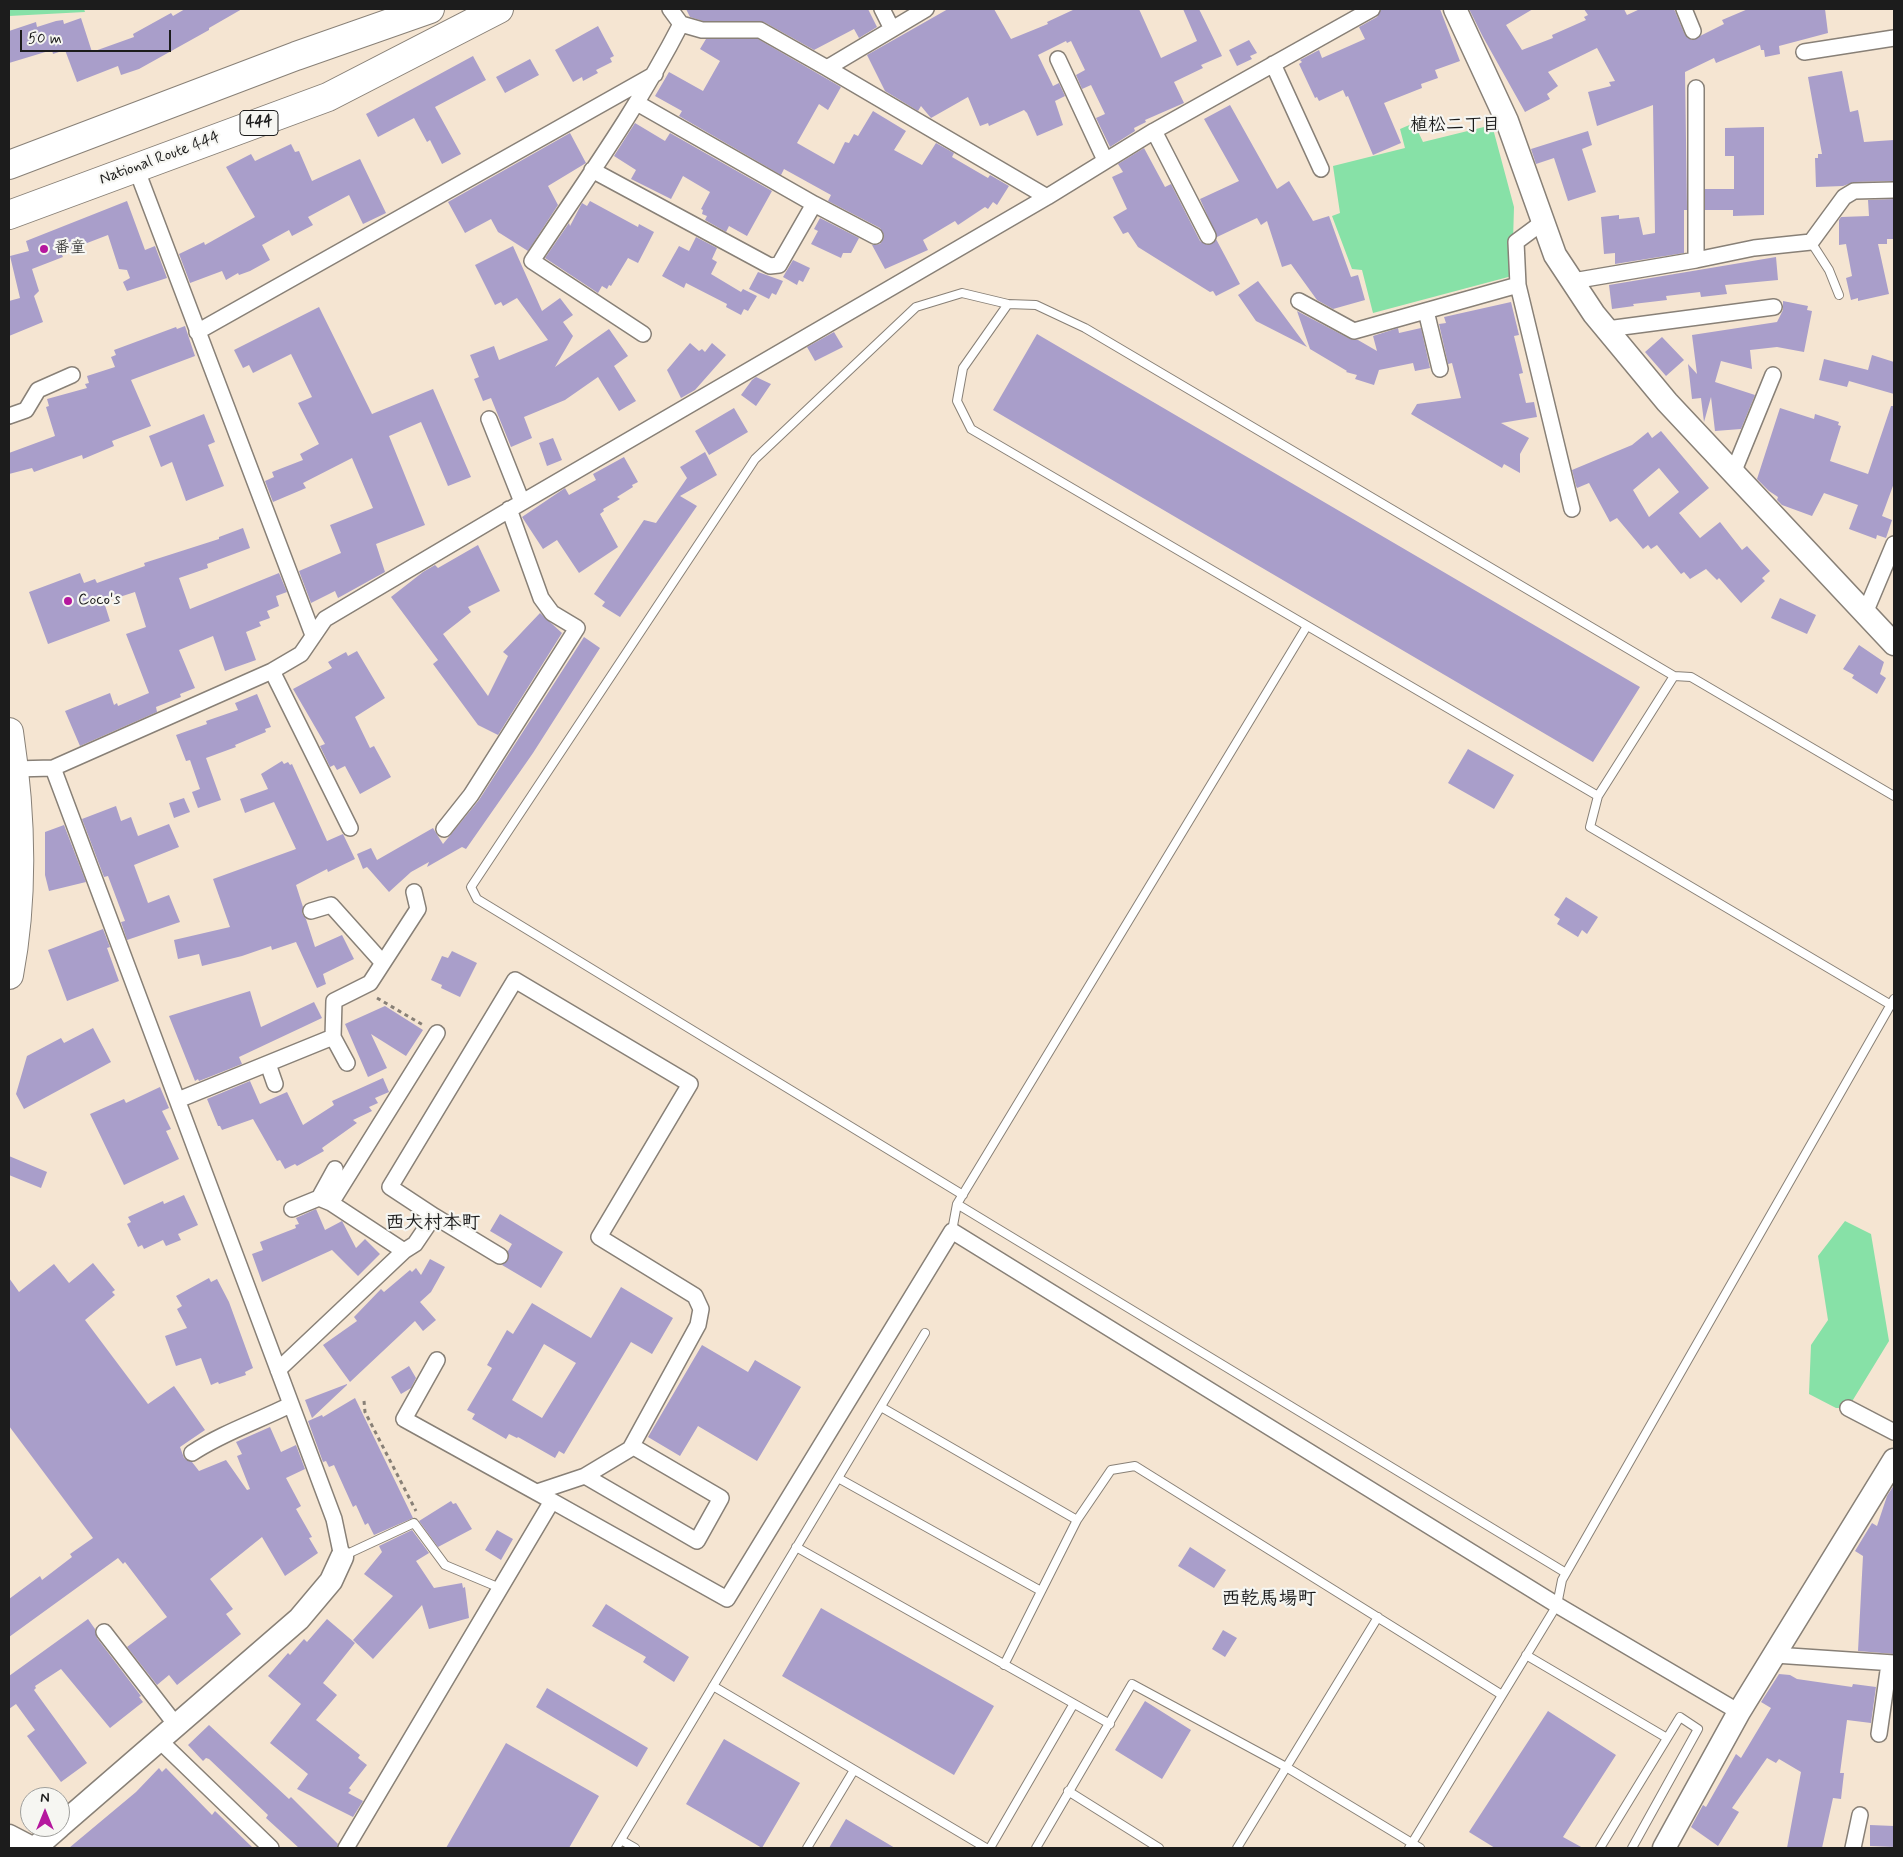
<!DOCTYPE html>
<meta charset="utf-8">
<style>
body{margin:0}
#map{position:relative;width:1903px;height:1857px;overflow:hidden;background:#f5e5d2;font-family:Mynerve,sans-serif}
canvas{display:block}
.frame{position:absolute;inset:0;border:10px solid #1c1c1c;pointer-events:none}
.north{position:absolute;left:20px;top:1787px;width:50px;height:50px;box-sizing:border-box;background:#f6f6f2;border:1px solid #9f9f9c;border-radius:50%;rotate:0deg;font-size:14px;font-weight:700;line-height:20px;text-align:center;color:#1c1c1c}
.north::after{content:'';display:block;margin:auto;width:18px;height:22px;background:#b5179e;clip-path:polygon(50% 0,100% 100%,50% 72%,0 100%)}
.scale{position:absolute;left:20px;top:30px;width:151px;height:22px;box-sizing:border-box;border:2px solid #1c1c1c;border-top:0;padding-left:6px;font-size:15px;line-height:18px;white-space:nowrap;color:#1c1c1c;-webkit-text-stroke:4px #f6f6f2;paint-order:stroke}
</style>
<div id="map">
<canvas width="1903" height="1857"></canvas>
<div class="frame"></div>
<div class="north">N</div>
<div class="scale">50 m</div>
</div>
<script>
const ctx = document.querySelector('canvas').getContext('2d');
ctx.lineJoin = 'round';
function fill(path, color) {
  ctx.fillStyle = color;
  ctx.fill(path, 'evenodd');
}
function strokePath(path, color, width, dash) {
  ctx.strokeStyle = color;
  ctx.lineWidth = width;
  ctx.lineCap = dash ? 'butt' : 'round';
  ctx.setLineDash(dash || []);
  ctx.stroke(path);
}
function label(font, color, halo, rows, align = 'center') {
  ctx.font = font + ' Mynerve,"Klee One",sans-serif';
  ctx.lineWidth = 4.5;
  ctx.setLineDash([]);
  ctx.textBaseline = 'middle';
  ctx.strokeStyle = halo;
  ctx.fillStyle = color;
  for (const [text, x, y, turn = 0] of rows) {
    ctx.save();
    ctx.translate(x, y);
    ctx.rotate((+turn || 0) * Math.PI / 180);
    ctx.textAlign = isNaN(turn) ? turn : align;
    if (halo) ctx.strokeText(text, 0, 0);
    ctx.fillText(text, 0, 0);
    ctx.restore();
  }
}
const green = new Path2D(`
 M9 9H84L85 12 9 16Z
 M1414 123 1423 142 1492 125 1514 207 1512 276 1373 313 1362 270 1352 269 1332 216 1340 213 1333 166 1405 148 1400 129Z
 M1845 1221 1871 1234 1889 1341 1848 1408H1836L1809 1394 1811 1345 1828 1320 1818 1256Z`);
const building = new Path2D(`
 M185 9H242L209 28V30L139 69 121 75 118 66 77 82 65 50 53 54 52 50 9 63V31L36 22 37 27 56 21 63 20 64 24 81 18 92 52 134 37 133 34 171 13 173 16Z
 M686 9H868L877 27 859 38 854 29 814 50 764 22 703 21 690 17Z
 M948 9H994L1011 39 1048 24 1047 22 1075 9H1139L1161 58 1197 41 1183 9H1199L1222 56 1201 65 1203 68 1174 82 1184 103 1145 120 1146 122 1134 128 1135 131 1110 147 1096 118 1105 114 1091 85 1082 89 1076 75 1085 70 1071 41 1067 43 1066 41 1038 55 1053 86 1059 83 1065 96 1055 101 1063 125 1037 136 1027 113 1024 110 989 126 988 123 980 126 968 97 931 118 921 106 918 111 885 91 867 55Z
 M1381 9H1440L1460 61 1435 70 1438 78 1421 84 1422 88 1384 103 1401 143 1373 155 1348 96 1346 97 1343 90 1319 101 1317 97 1315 98 1299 64 1302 62 1300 60 1319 50 1322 58 1365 39 1359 27 1377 17Z
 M1469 9H1533L1506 25 1522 50 1553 38 1552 35 1586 20 1584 17 1588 15 1584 9H1624L1627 15 1640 9H1674L1685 35 1692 40 1724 24 1722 20 1748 9H1825L1828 33 1779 46 1780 54 1765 57 1764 50H1761L1760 45 1716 63 1714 58 1685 72 1687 210H1684V253L1615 264V253L1604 254 1601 217 1619 215V219L1639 217 1643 235 1655 233 1653 105 1597 126 1588 92 1611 86 1609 82 1615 81 1597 48 1548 72 1558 86 1547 94 1550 99 1525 112 1483 37Z
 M598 26 614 56 610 58 612 62 596 70 598 73 583 81 582 77 573 82 555 50Z
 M706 39H758L841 87 828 110 819 104 797 143 834 164 845 142 849 143 854 134 858 136 873 111 906 131 894 150 922 165 936 143 954 153 952 157 988 178 990 175 1009 186 997 205 993 202 988 209 985 207 958 225 955 221 923 240 928 250 885 269 872 245 880 244 883 240 884 235 880 228 828 201 831 195 784 169 781 175 679 116 682 111 655 96 669 72 703 91 720 61 700 49Z
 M1249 40 1257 53 1250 56 1252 59 1237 66 1229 50Z
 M473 56 486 80 435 107 461 154 442 164 430 140 427 142 414 118 378 137 366 114Z
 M530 59 539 75 505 93 496 77Z
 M1842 71 1850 112 1858 110 1864 142 1894 140V181L1854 182 1843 186 1816 187 1815 158H1818V154H1822L1808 77Z
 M1230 105 1277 189 1289 181 1313 221 1329 216 1351 277 1358 275 1365 300 1333 309 1317 300 1291 264 1282 267 1267 221 1261 225 1257 218 1217 237 1200 199 1239 181 1204 119Z
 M635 123 665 141 670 133 772 191 747 236 729 226 726 232 705 220 707 216 702 214 703 210 701 209 710 192 683 176 671 199 631 179 636 170 614 156Z
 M1764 127V215L1733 216V210H1705V189H1734V156H1725V128Z
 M1588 131 1592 145 1582 149 1596 192 1568 201 1554 158 1536 164 1531 149Z
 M570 133 586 163 548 186 558 205 528 251 498 232 491 219 465 233 448 202Z
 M291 144 295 152 299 151 312 181 360 159 386 213 363 224 349 195 308 217 313 225 292 236 289 230 262 245 270 260 250 271 239 275 238 273 226 280 222 271 190 283 179 254 204 242 205 245 255 217 226 167 251 154 255 161Z
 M1144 148 1165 187 1171 184 1200 241 1208 245 1216 239 1240 284 1216 296 1213 291 1210 292 1138 247 1128 232 1123 234 1113 217 1127 209 1112 177 1123 172 1118 164Z
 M1894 199V239H1887V244H1878L1889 294 1858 301V298L1851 300 1846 278 1852 276 1846 244 1839 245V220L1841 217 1869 216 1868 200Z
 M127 201 145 250 155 246 167 278 127 291 123 282 130 278 127 270 119 269 108 235 61 253 63 257 32 269 39 291 34 296 43 322 9 336V301L20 298 10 256 29 251 26 241Z
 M590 201 638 227 639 224 654 232 638 263 628 258 611 286 609 285 607 289 602 286 598 293 545 258 569 223 570 226 582 203 587 206Z
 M820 218 859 238 851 253H843L841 258 811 244 818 231 814 229Z
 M696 237 717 248 712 259 717 262 711 274 741 292 743 289 757 296 748 311 744 309 741 315 726 307 727 304 686 283 684 288 662 276 679 246 689 251Z
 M513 246 542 311 560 298 573 315 563 322 573 336 555 367 609 329 628 356 614 366 636 401 619 411 598 377 565 400 524 417 532 438 511 447 491 398 483 401 474 379 479 377 470 355 494 346 499 360 548 340 517 298 503 306 501 302 495 305 475 265Z
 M1776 257 1778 280 1725 285 1727 294 1701 297 1700 292 1666 296 1667 300 1633 304 1634 306 1612 309 1609 285Z
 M793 260 810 268 803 282 799 280 797 285 783 277Z
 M758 272 783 281 776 295 772 293 769 299 749 289Z
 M1258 281 1279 309 1307 347 1256 321 1238 295Z
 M1783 301 1808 306 1807 310 1812 311 1804 352 1777 347 1750 350 1752 369 1721 361 1715 382 1755 395 1741 429 1715 431 1711 397 1704 422 1701 398 1692 399 1688 364 1697 374 1692 335 1777 322 1783 310Z
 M1511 302 1519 335 1514 336 1523 373 1519 374 1526 403 1534 402 1537 417 1501 423 1529 438 1520 454V473L1504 464 1502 468 1411 414 1417 404 1461 398 1452 363 1448 364 1439 324 1446 323 1444 317Z
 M319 307 372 414 433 389 471 477 448 486 421 422 389 436 425 525 376 544 385 572 338 598 335 591 311 603 299 571 341 553 330 525 373 508 352 458 303 483 306 488 273 502 265 481 274 477 272 472 303 460 300 454 319 444 298 403 312 397 291 354 253 373 249 365 243 368 234 350Z
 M1297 311 1350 339 1358 340 1377 351 1373 336 1398 328 1399 333 1421 328 1430 368 1415 371 1413 363 1379 370 1374 385 1355 379 1357 375 1346 372 1347 371 1310 349Z
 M185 326 195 356 131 380 151 426 112 441 114 446 83 459 82 455 34 472 32 468 9 474V453L55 436 46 407 49 406 47 399 87 388 85 384 89 383 87 376 115 367 111 357 116 355 114 350 176 327 177 329Z
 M834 332 843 347 815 361 807 347Z
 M1037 334 1640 687 1593 762 993 410Z
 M1662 337 1684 360 1666 376 1645 352Z
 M690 343 699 351 702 349 705 352 712 343 726 355 695 390 681 398 667 370Z
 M1872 355 1894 362V394L1849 381 1847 387 1819 380 1824 359 1868 370Z
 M756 377 771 384 756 406 741 395 752 380Z
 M1891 406H1894V483L1882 516 1892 520 1886 538 1877 535 1876 539 1849 529 1858 505 1824 493 1812 516 1782 505 1777 500 1778 497 1769 491 1757 479 1780 408 1814 419 1815 414 1839 422 1838 425 1841 426 1830 461 1868 474Z
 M734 408 748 432 709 455 695 431Z
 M204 414 215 442 208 445 224 486 186 501 172 462 161 467 149 436Z
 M1661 431 1709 488 1679 513 1700 538 1720 522 1742 550 1747 546 1770 571 1762 578 1765 581 1741 603 1719 578 1717 580 1706 569 1690 579 1684 572 1681 574 1657 545 1651 549 1648 545 1643 549 1617 518 1610 522 1589 483 1577 488 1576 486 1572 470 1632 445 1648 432 1652 438ZM1659 468 1679 492 1649 517 1633 490Z
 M553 438 562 460 547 466 539 443Z
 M705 452 717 475 680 496 697 506 620 617 602 606 605 602 594 594 644 520 656 523 687 478 680 467Z
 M624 457 638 482 632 485 633 487 617 497 620 499 603 509 604 511 600 514 618 547 579 573 557 540 543 549 522 517 565 488 569 495 596 480 593 474Z
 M243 528 250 548 207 564 208 568 179 578 190 609 279 573 287 592 276 596 279 606 267 611 270 618 259 622 261 626 246 632 256 660 225 671 213 636 179 650 195 688 180 694 181 697 156 707 157 712 80 746 65 711 110 693 114 705 117 703 118 706 149 693 126 634 146 627 135 592 104 602 110 621 48 644 29 592 80 573 84 583 95 579 97 583 145 566 144 563 219 539V537Z
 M478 545 500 591 468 607 471 612 443 634 488 696 508 656 503 652 540 613 562 633 498 735 478 725 433 664 438 660 391 597 423 572 435 565 438 568Z
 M1780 598 1816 615 1807 634 1771 618Z
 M584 637 600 648 533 753 466 849 462 847 427 867 429 862 411 872 389 892 367 867 363 869 357 854 371 848 377 860 433 828 443 844 479 800Z
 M1859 645 1884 662 1880 674 1886 678 1877 694 1852 678 1854 675 1843 669Z
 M357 651 385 698 355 717 370 748 374 746 391 777 360 794 345 766 337 770 334 765 330 767 320 746 325 744 293 689 332 668 328 662 346 652 348 656Z
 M257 694 271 727 265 729 266 732 235 745 236 747 206 758 221 800 198 808 192 792 200 789 190 760 186 761 176 735 207 724 206 721 238 710 235 703Z
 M1468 749 1514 775 1494 809 1448 783Z
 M282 761 284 764 288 762 290 765 292 764 327 841 343 834 355 859 328 872 327 869 296 885 303 907 302 913 306 919 315 947 342 935 354 959 323 974 326 984 317 988 296 942 272 950 271 946 242 956 202 966 199 954 178 959 174 940 230 927 213 879 296 849 274 802 245 813 240 799 268 789 261 774Z
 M184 798 190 812 174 818 169 803Z
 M116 806 121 821 131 817 138 836 169 824 179 847 134 865 148 903 169 895 180 922 127 940 121 922 125 921 108 876 104 877 82 819Z
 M64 825 86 882 49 891 45 875V832Z
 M1566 897 1598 917 1587 934 1582 930 1578 937 1557 924 1560 919 1554 915Z
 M103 929 110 947 107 948 119 981 67 1001 48 950Z
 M452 951 477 963 460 997 441 988 442 985 431 980 442 956 448 958Z
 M250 991 261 1027 314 1002 322 1018 239 1057 242 1064 199 1081 198 1079 195 1081 169 1016Z
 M385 1006 423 1030 406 1056 371 1034 387 1068 368 1077 345 1024Z
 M93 1028 111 1062 24 1109 16 1094 27 1056 61 1038 64 1043Z
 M383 1078 389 1092 375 1098 378 1103 369 1107 372 1111 353 1120 357 1123 322 1148 324 1151 297 1166 295 1164 285 1169 280 1160 277 1161 253 1119 222 1130 220 1126H218L207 1099 250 1081 260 1104 287 1092 303 1125 334 1105 332 1101Z
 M160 1087 169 1108 162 1111 171 1129 166 1131 179 1159 124 1185 90 1114 124 1099 126 1103Z
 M9 1156 47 1172 41 1188 9 1175Z
 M184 1195 198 1225 178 1234 181 1240 166 1246 163 1240 144 1249 142 1245 138 1247 127 1224 131 1222 128 1217 163 1201 164 1204Z
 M316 1209 325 1230 342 1221 356 1248 365 1239 380 1254 358 1276 332 1250 262 1282 252 1254 263 1250 260 1242 296 1228 295 1225 299 1224 296 1218Z
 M500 1214 563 1252 541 1288 502 1265 508 1260V1251L512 1244 490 1231Z
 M430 1259 445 1267 431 1292 420 1302 436 1320 423 1331 415 1321 350 1382 323 1345 357 1321 354 1317 381 1289 384 1292 410 1270 412 1272 416 1268 421 1275Z
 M93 1263 115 1290 112 1292 115 1295 85 1320 148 1404 174 1386 205 1430 180 1447 184 1458 192 1462 199 1471 226 1460 247 1490 250 1489 237 1456 242 1454 236 1442 270 1427 281 1452 296 1445 305 1469 286 1478 301 1506 296 1509 312 1537 309 1538 318 1553 285 1576 262 1537 210 1579 233 1609 226 1614 241 1634 177 1685 169 1675 157 1685 127 1647 167 1617 125 1562 123 1564 118 1558 9 1637V1599L40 1576 42 1580 72 1557 70 1554 93 1538 9 1426V1278L19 1292 54 1264 69 1283Z
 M209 1278 211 1282 217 1279 229 1302 253 1368 245 1372 246 1375 219 1384 218 1382 211 1385 201 1358 176 1366 165 1336 187 1328 177 1309 182 1306 176 1296Z
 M621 1287 673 1318 652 1354 631 1342 564 1454 559 1451 555 1458 518 1437 517 1438 509 1434 506 1439 472 1419 475 1414 467 1410 492 1368 487 1365 507 1330 513 1334 532 1303 591 1338ZM544 1344 576 1363 542 1418 512 1400Z
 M702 1345 748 1372 755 1360 801 1387 757 1461 698 1426 680 1456 648 1437Z
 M409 1366 416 1378 411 1388 401 1394 391 1377Z
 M347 1384V1385L312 1418 305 1400Z
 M355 1398 413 1518 374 1535 368 1523 365 1525 356 1505 353 1507 334 1465 329 1467 326 1461 323 1462 308 1421 322 1415 323 1417Z
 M1894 1485V1654L1858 1651 1863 1556 1855 1551 1872 1523 1877 1526 1887 1496Z
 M451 1501 453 1504 456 1503 472 1529 438 1547 419 1521Z
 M412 1530 429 1553 416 1561 434 1588 462 1583 463 1588 465 1587 469 1618 429 1629 422 1605 373 1659 353 1640 393 1596 364 1574 382 1552 379 1546Z
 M497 1530 513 1539 501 1560 485 1550Z
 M1190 1547 1226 1570 1214 1588 1178 1566Z
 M606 1604 689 1657 674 1682 643 1662 646 1657 592 1626Z
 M821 1608 994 1706 954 1775 782 1676Z
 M88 1619 95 1629 97 1638 141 1696 139 1697 143 1702 110 1728 61 1669 35 1686 36 1688 34 1690 87 1763 61 1782 27 1736 35 1730 16 1704 9 1709V1676Z
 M327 1619 355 1643 323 1683 337 1695 316 1720 360 1755 358 1758 367 1765 349 1788 351 1790 348 1793 363 1801 353 1817 297 1789 308 1774 270 1743 301 1704 268 1676 288 1653 290 1655 304 1639 307 1642Z
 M1223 1630 1237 1638 1225 1657 1212 1649Z
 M1779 1674 1790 1675 1797 1679 1852 1687 1853 1684 1876 1687 1871 1723 1847 1720 1840 1773H1844L1841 1799 1833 1798 1822 1848H1787L1801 1772 1779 1759 1776 1763 1767 1758 1732 1808 1739 1812 1718 1846 1691 1827 1703 1805 1706 1807 1736 1754 1741 1758 1771 1708 1761 1702Z
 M547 1688 648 1748 637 1767 536 1707Z
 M1145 1701 1191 1730 1162 1779 1115 1750Z
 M1548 1711 1616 1755 1563 1837 1583 1848H1495L1469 1832Z
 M209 1725 289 1799 291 1797 338 1844 337 1848H299L266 1818 268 1815 209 1759 206 1758 203 1761 188 1745Z
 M724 1739 800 1783 762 1848 686 1804Z
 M506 1743 599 1796 569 1848H446Z
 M159 1768 162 1772 166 1768 212 1815 215 1811 253 1848H69L136 1792Z
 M846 1819 895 1848H829Z
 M1870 1825 1894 1826V1847L1870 1846Z`);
const path = new Path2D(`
 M377 998 423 1025
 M364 1401 365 1412 416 1511`);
const lane = new Path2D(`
 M1811 242 1829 270 1839 295
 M1674 676 1598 796 1590 827 1891 1005
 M1598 796 971 429 957 401 963 368 1008 304 1036 305 1085 328 1674 676 1691 677 1894 796
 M963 1195 477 899 471 887 755 459 916 307 962 293 1008 304
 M957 1204 1566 1573
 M952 1231 957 1204 1307 626
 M881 1407 1077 1520 1111 1470 1135 1466 1502 1695
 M838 1478 1041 1591
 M796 1547 1110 1724
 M343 1556 414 1523 445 1565 500 1588
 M1526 1655 1667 1738
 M1004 1665 1077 1520
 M713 1686 986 1848
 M1068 1791 1159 1848
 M621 1840 635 1848
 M616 1848 925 1333
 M807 1848 854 1770
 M990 1848 1073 1705
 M1036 1848 1132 1684 1286 1767 1420 1848
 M1237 1848 1378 1617
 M1409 1848 1557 1605 1562 1580 1894 999
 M1600 1848 1680 1717 1698 1729 1632 1848`);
const street = new Path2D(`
 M670 9 681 24 702 30H760L827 68
 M882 9 892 29
 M926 9 827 68 1047 197
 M1684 9 1693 31
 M1804 52 1894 38
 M1058 59 1105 160
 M1273 64 1321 169
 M1154 131 1208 236
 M136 168 313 635
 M592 170 770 266 779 265 814 204 637 103
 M814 204 875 236
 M1696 260 1754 248 1811 242 1844 197 1854 191 1894 190
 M1573 281 1696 260V88
 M1518 285 1572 509
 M1299 301 1354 331 1518 285 1516 242 1543 222
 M1426 311 1440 369
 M1607 329 1774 307
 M197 332 655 74
 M643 334 532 261C583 184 638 108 681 24
 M9 416 26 410 38 390 72 375
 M489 419 522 502
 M1733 473 1773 375
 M1865 613 1894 544
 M272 671 350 828
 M53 768 334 1519 342 1557
 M14 769 53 768 272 671 301 654 325 619 514 507 1047 197 1154 131 1372 9
 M444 829 471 795 577 628 552 613 541 598 509 509
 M311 911 331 905 383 963
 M333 1037 334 1001 370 983 418 909 414 892
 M268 1064 275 1084
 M178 1100 333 1037 347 1063
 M319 1198 335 1169
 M292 1209 319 1198 331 1203
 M434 1216 390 1187 515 980 690 1084 599 1237 695 1296 701 1309 698 1325 630 1449 585 1476 537 1492
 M404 1251 415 1244 434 1216 500 1256
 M437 1360 404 1419 545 1497
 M278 1370 404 1251 331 1203 437 1033
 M1848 1408 1894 1432
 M192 1453C222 1433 258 1421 290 1405
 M585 1476 697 1541 721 1498 632 1446
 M104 1632 176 1725
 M1775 1655 1894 1663
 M1879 1734 1889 1664
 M159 1740 271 1848
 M346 1848 552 1501 727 1599 952 1231 1557 1605 1739 1712
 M1853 1848 1860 1815`);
const secondary = new Path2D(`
 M1455 9 1507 121 1555 255 1594 314 1667 402 1894 644
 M60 1826 299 1619 331 1581 342 1557
 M9 1836 32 1848
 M35 1848 59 1827
 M1664 1848 1739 1712 1894 1460`);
const highway = new Path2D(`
 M9 165 296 56 430 9
 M9 215 328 97 499 9
 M9 732C21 811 24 896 9 975`);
const markers = [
 [44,249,5,"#b5179e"],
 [68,601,5,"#b5179e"]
];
const shields = [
 [259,123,38]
];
const shieldNames = [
 ["444",259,123]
];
const streetNames = [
 ["National Route 444",160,159,-20]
];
const poiNames = [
 ["番童",54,249],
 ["Coco's",78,601]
];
const neighbourhoodNames = [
 ["植松二丁目",1455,126]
];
const quarterNames = [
 ["西大村本町",433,1224],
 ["西乾馬場町",1269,1600]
];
fill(green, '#87e1a7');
fill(building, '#a99eca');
strokePath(lane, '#888077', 10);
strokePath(street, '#888077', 18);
strokePath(secondary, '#888077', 25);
strokePath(highway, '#888077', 30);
strokePath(path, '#888077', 3, [4, 4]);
strokePath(lane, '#fff', 8);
strokePath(street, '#fff', 15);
strokePath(secondary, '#fff', 22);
strokePath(highway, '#fff', 28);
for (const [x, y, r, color] of markers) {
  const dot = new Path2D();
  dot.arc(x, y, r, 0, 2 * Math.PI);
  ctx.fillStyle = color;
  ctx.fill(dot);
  strokePath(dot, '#f6f6f2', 2);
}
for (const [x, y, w] of shields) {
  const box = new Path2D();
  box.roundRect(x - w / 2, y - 12.5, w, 25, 4);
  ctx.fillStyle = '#f6f6f2';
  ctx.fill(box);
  strokePath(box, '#1c1c1c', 1);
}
label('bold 15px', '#1c1c1c', null, shieldNames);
label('16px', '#1c1c1c', '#f6f6f2', streetNames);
label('16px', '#1c1c1c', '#f6f6f2', poiNames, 'left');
label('bold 18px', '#1c1c1c', '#f6f6f2', neighbourhoodNames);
label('bold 19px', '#1c1c1c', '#f6f6f2', quarterNames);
</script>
